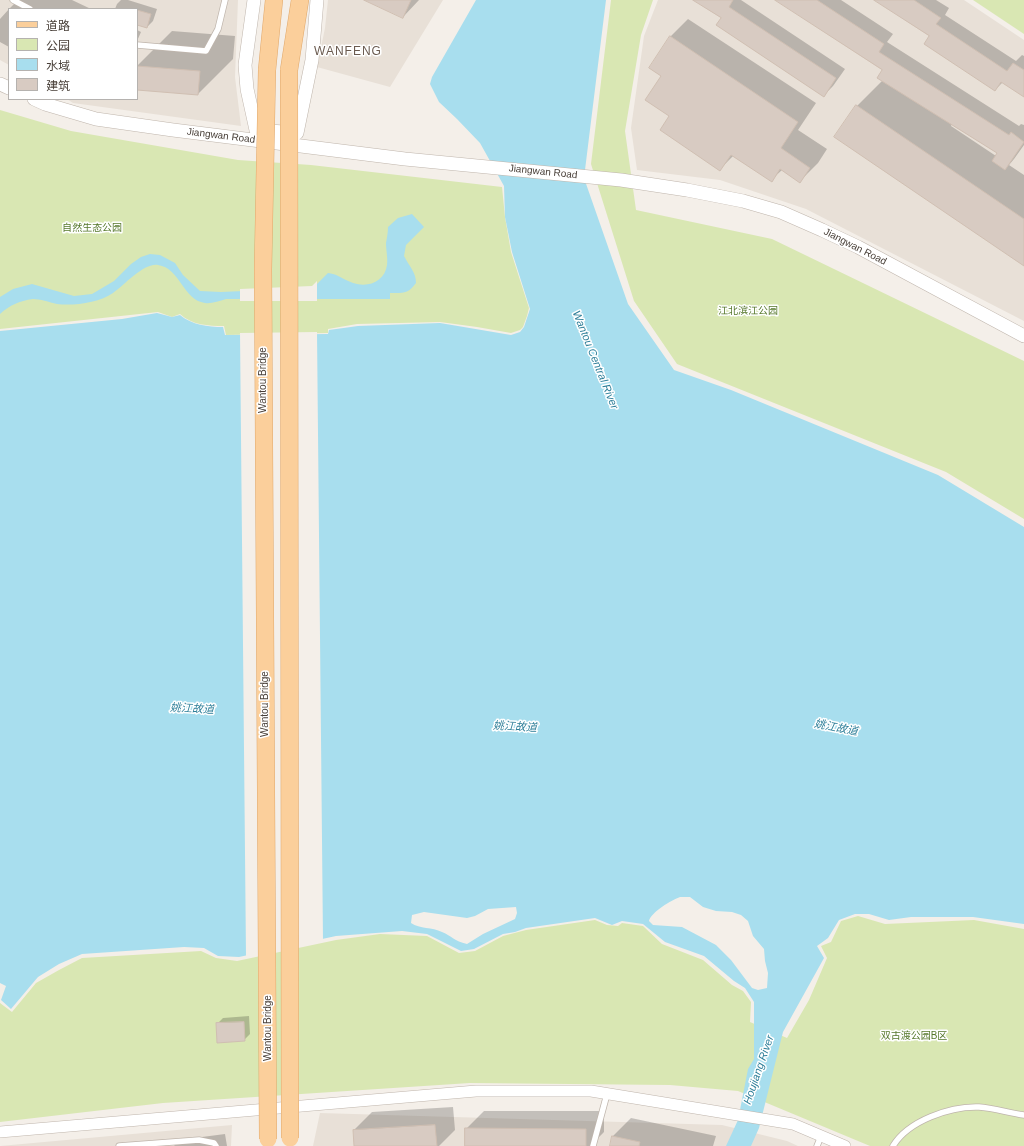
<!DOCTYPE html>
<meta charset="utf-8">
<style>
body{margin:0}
#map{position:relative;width:1024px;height:1146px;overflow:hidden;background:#f4efe9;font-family:Helvetica,"Noto Sans SC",sans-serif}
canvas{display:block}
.legend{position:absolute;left:8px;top:8px;width:130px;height:92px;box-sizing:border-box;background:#fff;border:1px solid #b5b2af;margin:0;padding:5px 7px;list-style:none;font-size:12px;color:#473e37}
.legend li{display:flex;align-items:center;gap:8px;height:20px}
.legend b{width:20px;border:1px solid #b5b2af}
</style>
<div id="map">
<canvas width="1024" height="1146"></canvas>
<ul class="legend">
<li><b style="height:5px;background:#fbcf9b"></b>道路</li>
<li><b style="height:11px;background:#d9e7b3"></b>公园</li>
<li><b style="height:11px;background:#a8deee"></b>水域</li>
<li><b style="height:11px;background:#d8cbc2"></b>建筑</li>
</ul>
</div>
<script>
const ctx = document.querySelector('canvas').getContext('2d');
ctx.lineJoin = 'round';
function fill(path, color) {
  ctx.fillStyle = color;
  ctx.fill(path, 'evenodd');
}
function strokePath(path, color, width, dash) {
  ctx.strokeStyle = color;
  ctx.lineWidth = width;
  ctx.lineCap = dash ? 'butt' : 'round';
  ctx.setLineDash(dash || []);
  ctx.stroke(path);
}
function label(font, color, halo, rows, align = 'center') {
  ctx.font = font + ' Helvetica,"Noto Sans SC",sans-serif';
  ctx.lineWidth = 3;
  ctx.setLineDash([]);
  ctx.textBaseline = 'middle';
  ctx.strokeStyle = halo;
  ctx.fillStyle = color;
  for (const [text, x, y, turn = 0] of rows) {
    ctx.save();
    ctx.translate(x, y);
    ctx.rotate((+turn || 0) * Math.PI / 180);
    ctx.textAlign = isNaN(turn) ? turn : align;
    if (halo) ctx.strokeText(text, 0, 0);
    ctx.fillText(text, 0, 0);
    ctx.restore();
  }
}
const residential = new Path2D(`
 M0 0H238L235 77 241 126 73 103 67 99H137V9H9V65L0 60Z
 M328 0H443L390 87 317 67 325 28Z
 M658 0H964L1024 40V321L806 209 720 180 637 170 631 128 644 36Z
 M320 1113 722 1125 787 1141 798 1146H313Z
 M232 1125 231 1146H0Z`);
const green = new Path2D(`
 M611 0H653L641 35 625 131 636 210 772 239 1024 361V519L946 472 677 364 634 301 591 164Z
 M973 0H1024V34Z
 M0 110 71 131 238 160 311 165 502 187 505 217 511 252 529 308 527 316 523 327 520 330 511 333 477 327 440 322 357 324 328 329V333L226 335 224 326C208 326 192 325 180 314L172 317 158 312 0 329Z
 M858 916 885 924 974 920 1024 929V1146H870L738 1091 670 1085 470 1083 163 1103 0 1122V1003L12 1012 36 983 59 970 82 958 201 951 216 958 237 961 336 940 380 934 427 936 459 953 475 951 503 936 526 930 595 920 607 925 618 926 622 923 643 926 662 944 703 960 732 985 743 991 751 1002 750 1022 787 1038 809 1000 827 958 821 946 831 942 841 921Z`);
const water = new Path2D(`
 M476 0H606L584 178 628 304 674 370 731 390 938 475 1024 527V924L973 917H911L889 920 869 914H855L839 920 828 938 817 946 824 958 783 1032 759 1128 751 1146H726L738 1120 748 1069 754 1059V1002L745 988 734 981 704 956 665 942 643 924 622 921 612 925 595 918 526 928 515 932 503 934 474 949 461 951 427 934 402 931 336 936 239 957 218 956 204 948 184 947 82 954 59 964 38 977 11 1009 1 1000 6 986 0 983V331L122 319 157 313 172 317 180 315C192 325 208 327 223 327L225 335 328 334 329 330 358 326 440 323 511 335 520 332 524 327 530 309 512 252 505 217 504 186 480 143 457 119 439 102 430 84 432 77ZM680 897H690L703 907 716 911 732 912 741 915 748 921 753 936 764 949 765 961 768 973 767 988 758 990 752 988 731 960 716 945 682 927 653 925 649 921C651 912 672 900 680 897ZM516 907 517 913 515 919 483 934 467 944C454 941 452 936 442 932 432 927 420 929 411 923L412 915 424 912 467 918 475 916 488 909Z
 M412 214 424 227 406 245 404 256C409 266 416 272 416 283 408 294 404 293 390 293V299H226C219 301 211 304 205 303 183 300 180 268 158 265 143 263 125 285 113 293 99 303 73 306 57 304 49 302 40 299 33 299 19 301 10 305 0 314V297L13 289 32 284 74 296 92 294 114 281 131 264 141 257 150 254 160 255 175 263 183 275 200 291 221 292 313 288 328 273C339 274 346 282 357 284 371 287 385 280 387 265 388 258 386 250 386 243 387 237 388 232 388 227L398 218Z`);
const pier = new Path2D(`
 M317 281V301H240V289L312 286Z
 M317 332 323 941 246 957 240 333Z`);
const shadow = new Path2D(`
 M18 0H72L91 9H9Z
 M121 0H128L157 9 153 21 147 27 137 24V9H115L117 4Z
 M370 0H419L403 17Z
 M695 0H741L845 69 833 86 824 95 722 18Z
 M777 0H841L893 34 887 42 1019 126 1021 124 1024 125V145L1014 159 1009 165 1024 175V265L836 137 857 106 883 80V69ZM952 124 998 153 996 156 951 126Z
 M875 0H936L949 8 945 15 1016 61 1022 55 1024 56V96L1003 82 995 90 931 36Z
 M9 9V47L0 42V19Z
 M688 19 816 103 798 130 827 149 818 163 800 181 782 170 771 180 734 155 720 169 671 116 662 76 670 37Z
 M137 30 141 32 137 41Z
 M172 31 235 36 233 59 198 94 137 89V66Z
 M249 1016 250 1034 244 1040 217 1024 223 1018Z
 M453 1107 455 1130 439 1146H355L354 1130 372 1112Z
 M484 1111H604V1132L590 1146H466V1129Z
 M631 1118 716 1136 713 1146H611L613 1136Z
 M225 1134 227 1146H174L179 1140Z`);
const building = new Path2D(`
 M364 0H411L403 18Z
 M693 0H733L729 7 836 78 824 97 716 25 721 18Z
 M775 0H817L884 44 879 52 1009 135 1011 132 1024 142 1005 170 992 161 997 153 877 78 882 70Z
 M874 0H914L941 18 936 24 1007 71 1013 63 1024 70V97L1001 82 995 91 924 44 929 36Z
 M137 10 151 14 147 28 137 25Z
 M670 36 798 122 781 148 810 168 800 183 780 169 772 182 731 155 720 171 660 130 669 116 645 100 661 76 649 68Z
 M137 66 200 71 198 95 137 90Z
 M856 105 1024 219V266L834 137Z
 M244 1022 245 1041 217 1043 216 1023Z
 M435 1125 437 1146H354L353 1130Z
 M465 1128 586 1129V1146H465Z
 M612 1136 640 1142 639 1146H610Z`);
const service = new Path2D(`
 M13 0 30 9
 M137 45 206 51 218 29 225 0
 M119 1146 199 1140 214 1143 216 1146
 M593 1146 607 1094
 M817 1146 821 1136
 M893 1146C908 1121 950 1106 979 1107 994 1108 1009 1113 1024 1115`);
const minor = new Path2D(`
 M0 1132 476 1091H591L793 1124 845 1146`);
const tertiary = new Path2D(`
 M254 0 245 65 247 89 256 130 297 133 312 60 317 0
 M0 84 9 88
 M34 99 45 104 96 119 173 130 405 159 621 180 687 190 743 201 781 212 822 230 858 247 1024 336`);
const primary = new Path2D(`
 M267 70 274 0
 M289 70 300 0`);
const primaryBridge = new Path2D(`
 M267 70 263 269 268 1139
 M289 70 290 1138`);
const streetNames = [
 ["Jiangwan Road",221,136,7],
 ["Jiangwan Road",543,172,6],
 ["Jiangwan Road",855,247,27],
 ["Wantou Bridge",263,380,-90],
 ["Wantou Bridge",265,704,-90],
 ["Wantou Bridge",268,1028,-90]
];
const parkNames = [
 ["自然生态公园",92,228],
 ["江北滨江公园",748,311],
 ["双古渡公园B区",914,1036]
];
const waterNames = [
 ["Wantou Central River",595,360,68],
 ["姚江故道",192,709,3],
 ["姚江故道",515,727,3],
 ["姚江故道",836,728,11],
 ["Houjiang River",759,1070,-71]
];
const quarterNames = [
 ["WANFENG",348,52]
];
fill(residential, '#e8e0d7');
fill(green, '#d9e7b3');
fill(water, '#a8deee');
fill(pier, '#f4efe9');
fill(shadow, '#0003');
fill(building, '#d8cbc2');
strokePath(building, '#d0bfb2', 1);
strokePath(service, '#bfb5ac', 7);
strokePath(minor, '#bfb5ac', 12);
strokePath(tertiary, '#bfb5ac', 14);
strokePath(primary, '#e0a86b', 18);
strokePath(service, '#fff', 5.5);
strokePath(minor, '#fff', 11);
strokePath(tertiary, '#fff', 13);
strokePath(primary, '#fbcf9b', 17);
strokePath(primaryBridge, '#e0a86b', 18, []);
strokePath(primaryBridge, '#fbcf9b', 17);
label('10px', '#473e37', '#fff', streetNames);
label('10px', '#56782c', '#fff', parkNames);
label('italic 11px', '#2e7f99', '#fff', waterNames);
ctx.letterSpacing = '1px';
label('12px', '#6a5a4f', '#fff', quarterNames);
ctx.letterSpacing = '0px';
</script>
